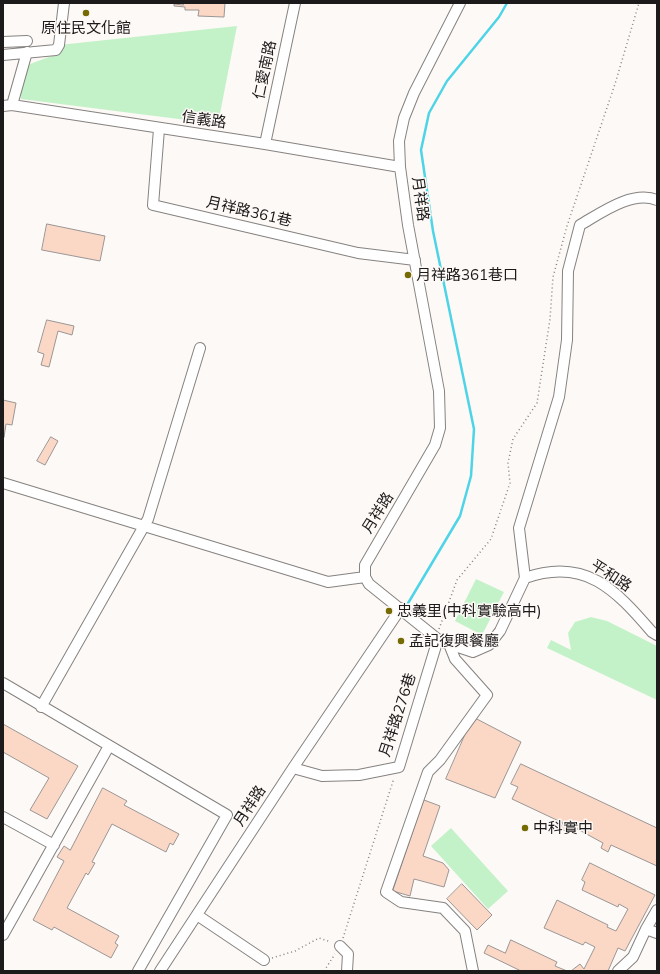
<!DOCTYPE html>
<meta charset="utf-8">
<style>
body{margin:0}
#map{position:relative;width:660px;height:974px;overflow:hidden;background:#fdf9f6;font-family:Mulish,sans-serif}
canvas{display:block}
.frame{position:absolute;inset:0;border:4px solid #1c1a1a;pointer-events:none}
</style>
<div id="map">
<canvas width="660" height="974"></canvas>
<div class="frame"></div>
</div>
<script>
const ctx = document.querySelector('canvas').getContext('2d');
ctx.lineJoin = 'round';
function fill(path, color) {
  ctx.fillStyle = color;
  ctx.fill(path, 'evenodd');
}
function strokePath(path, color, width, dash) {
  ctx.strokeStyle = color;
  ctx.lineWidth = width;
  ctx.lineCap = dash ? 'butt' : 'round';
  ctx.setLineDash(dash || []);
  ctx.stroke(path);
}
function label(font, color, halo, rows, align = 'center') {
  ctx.font = font + ' Mulish,"Noto Sans TC",sans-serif';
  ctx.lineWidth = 3;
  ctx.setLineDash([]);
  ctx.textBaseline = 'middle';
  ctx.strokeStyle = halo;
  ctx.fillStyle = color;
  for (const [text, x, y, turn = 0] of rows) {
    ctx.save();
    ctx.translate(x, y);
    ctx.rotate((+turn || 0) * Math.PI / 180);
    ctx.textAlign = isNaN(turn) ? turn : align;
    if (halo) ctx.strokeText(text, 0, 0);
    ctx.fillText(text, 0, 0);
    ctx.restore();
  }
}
const green = new Path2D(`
 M237 26 218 124 21 99V82L30 64 57 54 59 45Z
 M476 579 504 592 482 635 455 621Z
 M591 617 607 621 657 646V700L547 648 551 640 571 650 568 633 575 622Z
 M451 828 508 891 488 909 431 846Z`);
const stream = new Path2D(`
 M404 610 460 516 471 476 474 429 433 231 421 150 429 113 447 81 499 17 507 3`);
const building = new Path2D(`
 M184 3H225L224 17 198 16 199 10H185V7L174 6V4L183 5Z
 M47 224 105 236 100 261 42 250Z
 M47 320 74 326 72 335 58 331 49 367 41 365 44 354 38 352Z
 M3 400 16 403 12 425 6 424 4 437Z
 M51 437 58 441 45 465 37 461Z
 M473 717 521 742 495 798 446 779Z
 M3 724 78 766 47 819 30 810 49 778 3 752Z
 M521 764 657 828V866L611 845 608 852 601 848 603 843 570 825 567 832 560 828 563 823 512 799 518 787 511 784Z
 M103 788 127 801 124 805 179 834 173 845 170 843 166 852 112 824 92 862 95 863 88 875 86 873 67 908 119 936 115 943 118 945 111 958 54 927 52 930 33 920 64 861 57 857 64 846 70 850Z
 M424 800 440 806 423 856 443 863 449 870 444 887 414 879 410 896 393 891Z
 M590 863 655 895 625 951 618 948 608 971H571L580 964 584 969 595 947 585 942 583 945 544 928 557 900 608 925 607 927 616 931 628 909 619 904 618 907 582 890 585 882 582 880Z
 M462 884 492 915 477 930 447 899Z
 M511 940 557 962 555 966 567 971H521L484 953 488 945 505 953Z`);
const path = new Path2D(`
 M439 629 457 580 491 539 510 483 508 463 513 439 537 403 550 319 553 277 567 226 615 84 639 3
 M343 938 394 778
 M272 958 295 951 319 938 331 942
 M324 971 335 954`);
const minor = new Path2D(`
 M460 3 414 93 404 118 399 141 400 167 408 225 439 391 440 428 435 445 365 565V577L369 584 440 641 473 652 489 645 500 631 525 578C585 557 615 589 652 632L657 635
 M3 42 27 41
 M3 55 56 50 59 45 64 3
 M12 105 27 52
 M3 106 12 105 265 144 400 167
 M159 129 153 205 358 253 415 260
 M265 144 295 3
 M3 483 328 582 365 577
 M525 578 519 528 559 397 567 340 568 271 580 225C601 213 632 190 657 200
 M449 644 455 659 487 695 440 760 428 772 386 892 401 902 443 908 465 931 473 971
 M3 683 227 815 138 971
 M41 707 148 519 200 348
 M293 768 322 776 359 775 399 767 438 639
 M3 817 54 845
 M197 915 264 960
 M646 929 657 933
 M3 935 109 746
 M340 946 348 954 347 971
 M160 971 293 768 401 608
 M618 971 633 957 646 929 657 910`);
const markers = [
 [86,13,4,"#766b03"],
 [408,275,4,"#766b03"],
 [389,611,4,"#766b03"],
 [401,641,4,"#766b03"],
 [525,828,4,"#766b03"]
];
const poiNames = [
 ["原住民文化館",86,28,"center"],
 ["月祥路361巷口",416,275],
 ["忠義里(中科實驗高中)",397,611],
 ["孟記復興餐廳",409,641],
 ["中科實中",533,828]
];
const streetNames = [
 ["仁愛南路",265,70,-78],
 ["信義路",204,120,8],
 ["月祥路",420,199,82],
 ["月祥路361巷",249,212,13],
 ["月祥路",378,513,-58],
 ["平和路",611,576,33],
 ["月祥路276巷",398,715,-72],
 ["月祥路",250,806,-57]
];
fill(green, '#c4f2c8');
strokePath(stream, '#4ed4e7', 2.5);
fill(building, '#fbd7c6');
strokePath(building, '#9a9694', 1);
strokePath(minor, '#868280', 12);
strokePath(path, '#868382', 1.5, [1, 3]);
strokePath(minor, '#fff', 10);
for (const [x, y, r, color] of markers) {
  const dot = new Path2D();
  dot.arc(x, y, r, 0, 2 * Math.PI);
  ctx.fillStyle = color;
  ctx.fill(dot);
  strokePath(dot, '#fdf9f6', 1.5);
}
label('15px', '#1c1a1a', '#fdf9f6', poiNames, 'left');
label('15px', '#1c1a1a', '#fdf9f6', streetNames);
</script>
